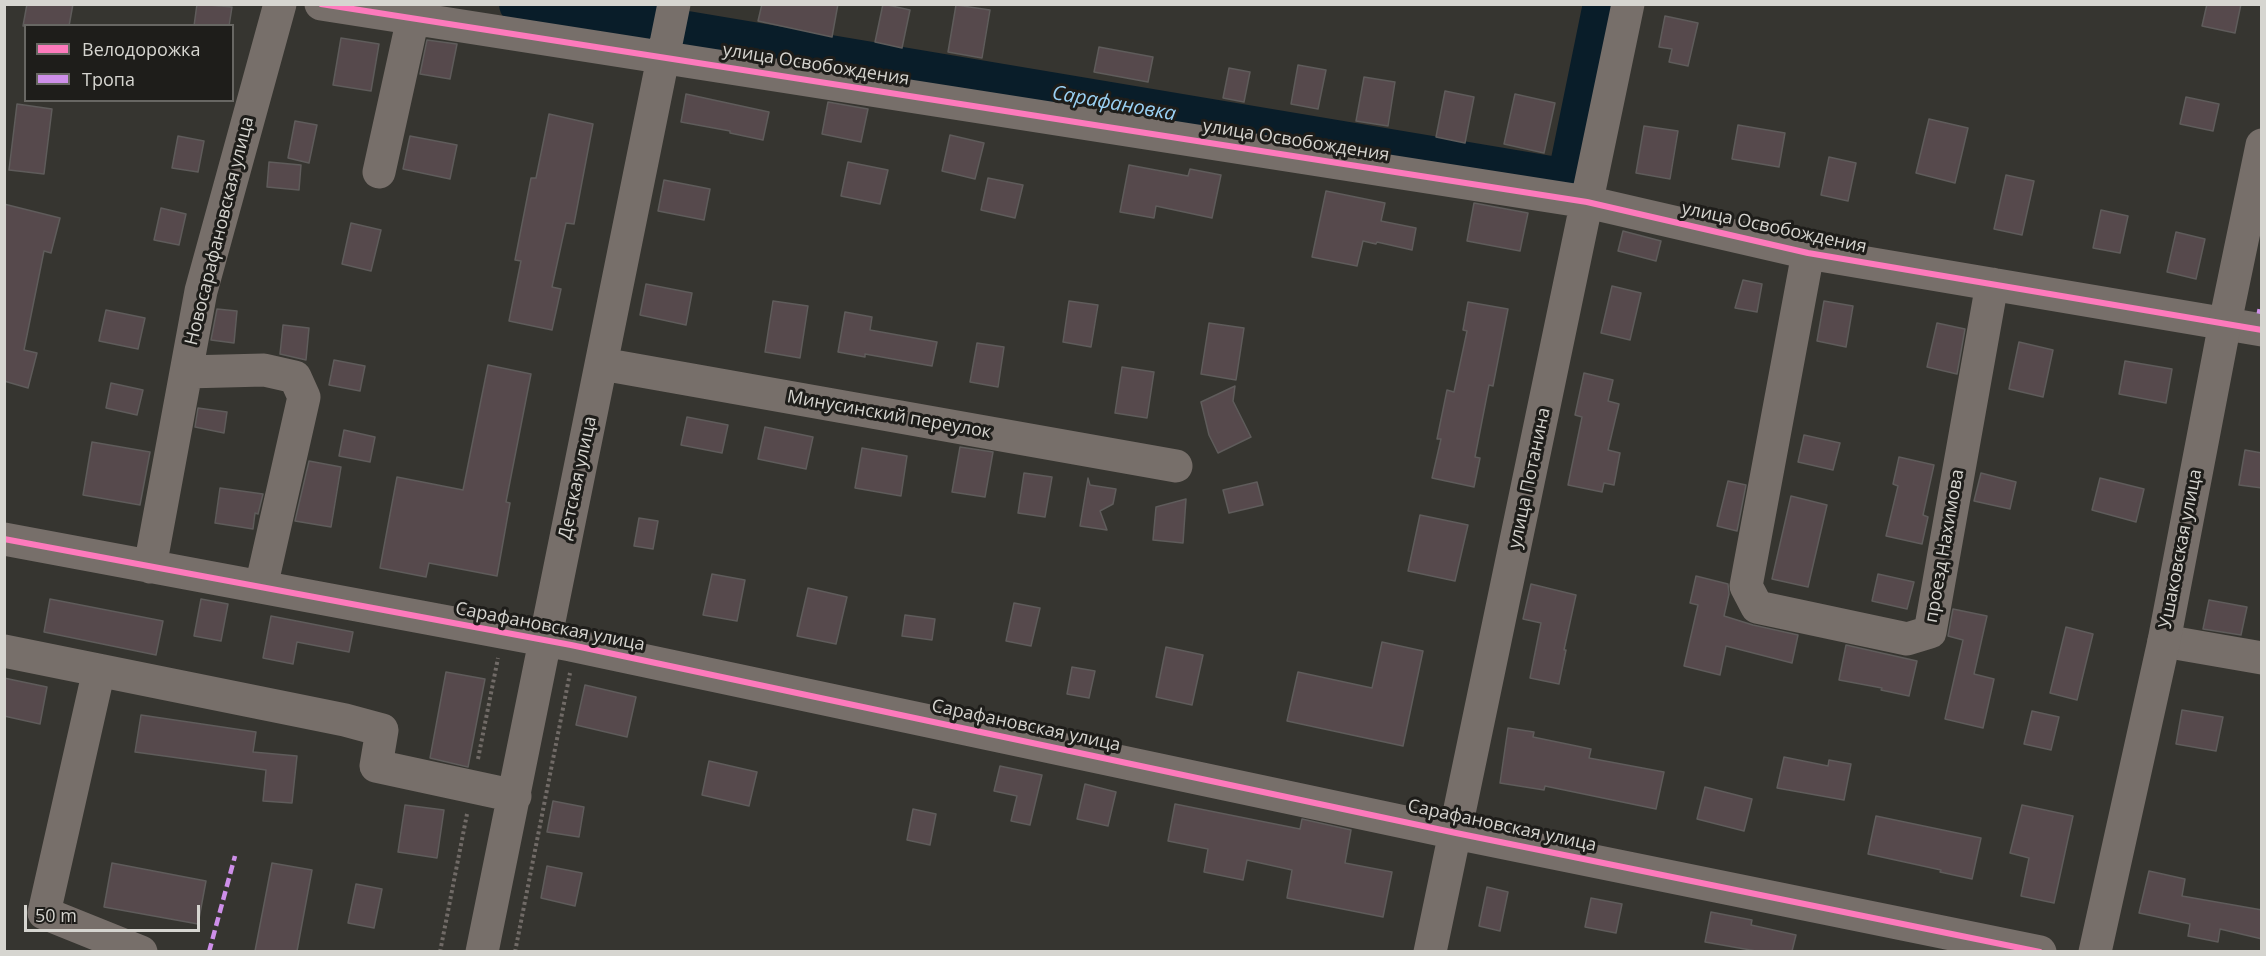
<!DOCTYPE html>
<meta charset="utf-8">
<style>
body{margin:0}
#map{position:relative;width:2266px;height:956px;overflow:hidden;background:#363530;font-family:"Open Sans",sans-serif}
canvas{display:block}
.frame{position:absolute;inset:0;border:6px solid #d6d5d0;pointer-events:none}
.legend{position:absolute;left:24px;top:24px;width:210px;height:78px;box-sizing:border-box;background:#1e1d1a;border:2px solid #686763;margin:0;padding:8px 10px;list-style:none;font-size:18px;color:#d6d5d0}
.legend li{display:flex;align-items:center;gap:12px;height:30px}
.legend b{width:30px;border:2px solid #686763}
.scale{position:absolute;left:24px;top:905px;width:176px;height:27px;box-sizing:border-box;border:3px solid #d6d5d0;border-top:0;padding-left:8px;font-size:18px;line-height:21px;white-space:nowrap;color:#d6d5d0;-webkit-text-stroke:4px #1e1d1a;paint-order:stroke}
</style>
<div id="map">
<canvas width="2266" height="956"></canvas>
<div class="frame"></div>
<ul class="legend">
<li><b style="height:8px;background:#fd7abc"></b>Велодорожка</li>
<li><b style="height:8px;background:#ce8fe9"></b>Тропа</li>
</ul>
<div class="scale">50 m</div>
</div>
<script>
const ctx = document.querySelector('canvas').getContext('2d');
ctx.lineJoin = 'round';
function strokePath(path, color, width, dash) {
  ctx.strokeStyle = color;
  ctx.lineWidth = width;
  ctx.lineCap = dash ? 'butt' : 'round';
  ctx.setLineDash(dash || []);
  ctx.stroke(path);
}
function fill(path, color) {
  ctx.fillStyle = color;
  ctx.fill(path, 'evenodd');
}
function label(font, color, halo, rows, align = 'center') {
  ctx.font = font + ' "Open Sans",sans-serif';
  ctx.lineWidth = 6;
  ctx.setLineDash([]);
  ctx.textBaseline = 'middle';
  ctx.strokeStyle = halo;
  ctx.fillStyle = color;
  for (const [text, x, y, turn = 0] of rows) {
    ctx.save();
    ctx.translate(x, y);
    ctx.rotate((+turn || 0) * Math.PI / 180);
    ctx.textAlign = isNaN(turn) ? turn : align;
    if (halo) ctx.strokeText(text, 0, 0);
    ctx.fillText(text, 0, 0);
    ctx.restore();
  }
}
const river = new Path2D(`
 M520 4 1568 180 1604 4`);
const building = new Path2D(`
 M27 4H73L69 26H23Z
 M197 4 232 7 229 26H194Z
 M762 4H838L832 37 758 21Z
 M883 4 910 10 902 48 875 42Z
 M2207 4H2241L2235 33 2202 26Z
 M956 5 990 10 982 58 948 52Z
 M1665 16 1698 23 1688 66 1669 62 1672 49 1659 47Z
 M341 38 379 44 371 91 333 85Z
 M427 40 457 44 450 79 420 74Z
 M1099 47 1153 57 1148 82 1094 72Z
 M1298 65 1326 70 1318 109 1291 104Z
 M1229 68 1250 72 1244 102 1223 98Z
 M1364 77 1395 82 1388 126 1356 121Z
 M1445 91 1474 97 1465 143 1436 137Z
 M686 94 769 112 763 140 730 133V131L681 122Z
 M1515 94 1555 103 1544 153 1504 144Z
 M2186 97 2219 104 2213 131 2180 124Z
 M828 102 868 109 861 142 822 134Z
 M17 104 52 109 44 174 9 170Z
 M549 114 593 124 574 224 566 223 552 287 561 289 552 330 509 321 521 261 515 260 531 178H536Z
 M1929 119 1968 128 1955 183 1916 173Z
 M295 121 317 125 309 163 288 158Z
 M1738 125 1785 133 1779 167 1732 159Z
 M1644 126 1678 131 1670 179 1636 173Z
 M950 135 984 143 975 179 942 171Z
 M178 136 204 141 198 172 172 168Z
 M410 136 457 145 450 179 403 169Z
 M1829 157 1856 163 1848 201 1821 195Z
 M269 162 301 165 299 190 267 187Z
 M848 162 888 170 880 204 841 196Z
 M1129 165 1188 176 1190 169 1221 175 1212 218 1156 206 1154 218 1120 212Z
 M2006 175 2034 181 2022 235 1994 229Z
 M988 178 1023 185 1015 218 981 210Z
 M664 180 710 189 704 220 658 211Z
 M1326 191 1385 203 1381 221 1416 228 1412 250 1377 242 1376 244 1363 241 1357 266 1312 257Z
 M1474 203 1528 213 1520 251 1467 241Z
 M4 204 60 218 51 253 44 251 24 350 37 353 28 388 4 381Z
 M161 208 186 214 179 245 154 240Z
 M2101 210 2128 216 2120 253 2093 248Z
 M351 223 381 230 371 271 342 264Z
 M1623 231 1661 241 1656 261 1618 251Z
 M2176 232 2205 239 2196 279 2167 272Z
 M1743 280 1762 284 1757 312 1735 308Z
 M646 284 692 293 686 325 640 315Z
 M1612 286 1641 293 1630 340 1601 333Z
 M773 301 808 306 800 358 765 352Z
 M1069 301 1098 305 1091 347 1063 342Z
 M1824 301 1853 306 1846 347 1817 341Z
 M1468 302 1508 309 1493 386 1489 385 1475 457 1480 458 1474 487 1432 478 1441 439H1437L1447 390 1454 392 1467 331 1463 330Z
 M217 309 237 311 234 343 211 340Z
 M106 310 145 318 138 349 99 341Z
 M845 312 872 317 870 330 937 342 932 366 865 354V357L838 352Z
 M1209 323 1244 328 1236 380 1201 374Z
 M1937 323 1965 329 1957 374 1927 367Z
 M283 325 309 328 306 360 280 354Z
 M2019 342 2053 350 2043 397 2009 389Z
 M977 343 1004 347 998 387 970 382Z
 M334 360 365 366 360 391 329 385Z
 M2125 361 2172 369 2166 403 2119 394Z
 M488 365 531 374 506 502 510 503 497 576 429 563 426 577 380 568 397 477 463 490Z
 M1122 367 1154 372 1147 418 1115 413Z
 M1584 373 1613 380 1608 401 1619 404 1608 450 1620 453 1614 485 1604 483 1602 492 1568 485 1582 417 1575 415Z
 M111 383 143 390 137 415 106 408Z
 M1235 386 1233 401 1251 437 1218 453 1209 435 1201 402Z
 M198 408 227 412 224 433 195 427Z
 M687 417 728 425 722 453 681 445Z
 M765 427 813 437 806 469 758 459Z
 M344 430 375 437 370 462 339 456Z
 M1804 435 1840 443 1833 470 1798 462Z
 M92 442 150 452 140 505 83 495Z
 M960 447 993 452 985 497 952 492Z
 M862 448 907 456 901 496 855 488Z
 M2245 450 2262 453V488L2239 485Z
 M1899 457 1934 465 1923 515 1928 517 1922 544 1886 536 1898 486 1893 484Z
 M309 461 341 467 331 527 295 521Z
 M1024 473 1052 477 1045 517 1018 513Z
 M1981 473 2016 482 2010 509 1974 501Z
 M1088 478 1090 485 1116 489 1113 504 1100 511 1107 530 1080 526Z
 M2100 478 2144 489 2136 522 2092 510Z
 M1728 481 1746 485 1737 531 1717 526Z
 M1257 482 1263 505 1229 513 1223 490Z
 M220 488 263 494 258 514 255 513 253 529 215 523Z
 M1791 496 1827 505 1808 587 1772 579Z
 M1186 499 1183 543 1153 540 1156 507Z
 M1420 515 1468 525 1455 581 1408 571Z
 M639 518 658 521 653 549 634 546Z
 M712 574 745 580 737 621 703 615Z
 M1878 574 1914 582 1907 609 1872 601Z
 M1696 576 1728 584 1729 594 1724 616 1753 625 1798 635 1792 663 1726 646 1720 675 1684 666 1698 605 1690 603Z
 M1531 584 1576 595 1564 650H1566L1559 684 1530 678 1541 623 1523 619Z
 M808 588 847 597 836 644 797 636Z
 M50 599 163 621 156 655 44 632Z
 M201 599 228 604 221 641 194 636Z
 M2209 600 2247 607 2241 635 2203 629Z
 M1014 603 1040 608 1031 646 1006 641Z
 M1953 609 1987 616 1974 674 1994 679 1983 728 1945 719 1963 640 1948 636Z
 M905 615 935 619 932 640 902 636Z
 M271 616 353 632 349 652 297 642 293 664 263 658Z
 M2066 627 2093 634 2077 700 2050 693Z
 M1382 642 1423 651 1403 746 1287 721 1298 672 1372 688Z
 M1846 645 1917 661 1909 696 1881 690 1882 688 1839 680Z
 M1166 647 1203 655 1192 705 1156 697Z
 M1072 667 1095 671 1089 698 1067 694Z
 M446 672 485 679 468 767 430 758Z
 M4 678 47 687 40 724 4 716Z
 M585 685 636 697 627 737 576 725Z
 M2182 710 2223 717 2216 751 2176 744Z
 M2032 711 2059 717 2051 750 2024 744Z
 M141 715 256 732 253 752 297 756 292 803 263 801 266 770 135 752Z
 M1508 728 1534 732 1533 737 1591 749 1589 758 1664 772 1656 809 1545 786 1544 790 1500 783Z
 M1784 757 1828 766 1829 760 1851 764 1844 800 1777 788Z
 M709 761 757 772 749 806 702 795Z
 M1000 766 1042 775 1030 825 1011 821 1017 796 994 791Z
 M1085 784 1116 792 1108 826 1077 819Z
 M1705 787 1752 799 1744 831 1697 819Z
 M553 801 584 807 579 837 547 832Z
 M1175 804 1300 829 1302 819 1351 830 1345 863 1392 872 1383 917 1287 898 1292 870 1247 860 1243 880 1204 872 1208 849 1168 841Z
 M405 805 444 810 437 858 398 852Z
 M2022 805 2073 816 2054 903 2021 896 2029 858 2010 853Z
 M913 809 936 814 930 845 907 840Z
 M1876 816 1981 838 1972 879 1940 872 1941 870 1868 854Z
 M112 863 206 881 198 924 104 907Z
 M272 863 312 870 297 951H255Z
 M547 866 582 873 575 906 541 898Z
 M2149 871 2185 879 2182 896 2262 910V939L2220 929 2218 942 2188 936 2190 924 2139 913Z
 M356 884 382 889 374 928 348 923Z
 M1487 887 1508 892 1500 931 1479 926Z
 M1591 898 1622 904 1616 933 1585 927Z
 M1711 912 1752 920 1751 925 1796 935 1792 951H1756L1705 942Z`);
const path = new Path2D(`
 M478 759 498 658
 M440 952 467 814
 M515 952 570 673`);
const minor = new Path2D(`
 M321 4 1587 202 1808 253 2262 330
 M379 172 413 18
 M1808 253 1746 586 1757 607 1907 639 1930 632 1992 284
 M602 364 1176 466
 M186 372 264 370 295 377 304 397 261 587
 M4 539 571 645 1456 833 2040 952
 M150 567 201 291 280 4
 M2164 641 2262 658
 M4 651 345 720 382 730 376 766 515 796
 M99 670 44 913 141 952
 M482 952 674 4
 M1430 952 1628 4`);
const major = new Path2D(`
 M2095 952 2164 641 2225 323 2262 145`);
const quiet = new Path2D(`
 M2257 311 2262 312
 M209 952 235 856`);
const cycleway = new Path2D(`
 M321 4 1587 202 1808 253 2262 330
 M4 539 571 645 1456 833 2040 952`);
const streetNames = [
 ["улица Освобождения",816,65,9],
 ["улица Освобождения",1296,141,9],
 ["улица Освобождения",1774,228,12],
 ["Новосарафановская улица",220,231,-76],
 ["Минусинский переулок",889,415,10],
 ["Детская улица",578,478,-78],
 ["улица Потанина",1530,478,-78],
 ["проезд Нахимова",1945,546,-80],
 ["Ушаковская улица",2181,549,-79],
 ["Сарафановская улица",550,627,11],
 ["Сарафановская улица",1026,726,12],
 ["Сарафановская улица",1502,826,12]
];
const waterNames = [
 ["Сарафановка",1114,104,10]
];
strokePath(river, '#091d29', 42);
fill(building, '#56494c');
strokePath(building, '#5f5c5b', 1.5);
strokePath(path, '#716b67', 4, [3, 3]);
strokePath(minor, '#776f6a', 33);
strokePath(major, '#776f6a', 33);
strokePath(quiet, '#ce8fe9', 4.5, [9, 4.5]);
strokePath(cycleway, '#fd7abc', 6);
label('18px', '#d6d5d0', '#1e1d1a', streetNames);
label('italic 20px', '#9ad1f4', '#1e1d1a', waterNames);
</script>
